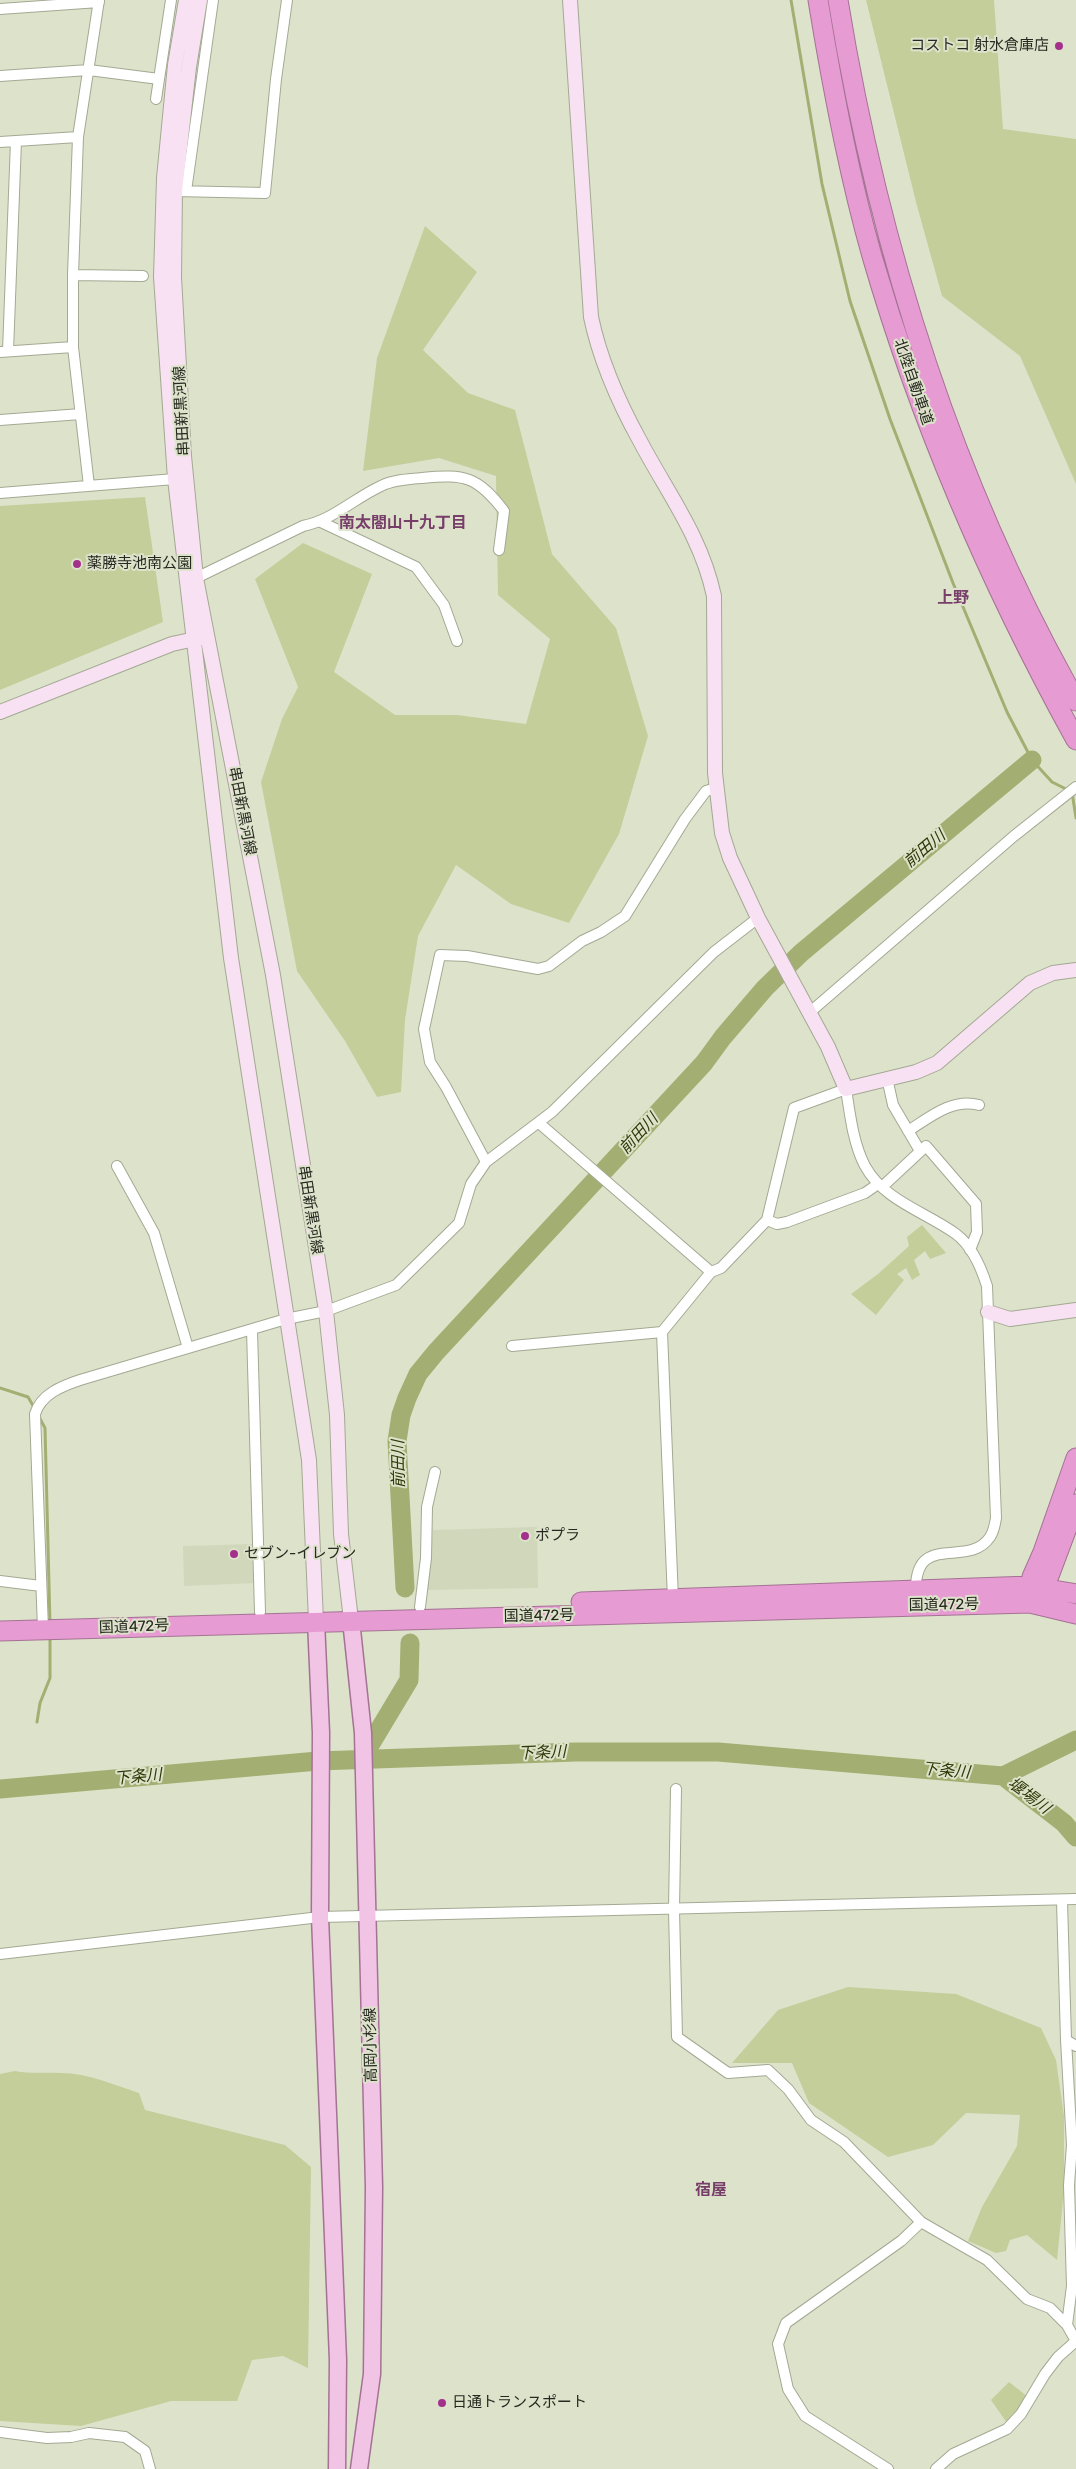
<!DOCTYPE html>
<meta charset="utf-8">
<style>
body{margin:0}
canvas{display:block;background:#dde2cb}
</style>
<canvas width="1076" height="2469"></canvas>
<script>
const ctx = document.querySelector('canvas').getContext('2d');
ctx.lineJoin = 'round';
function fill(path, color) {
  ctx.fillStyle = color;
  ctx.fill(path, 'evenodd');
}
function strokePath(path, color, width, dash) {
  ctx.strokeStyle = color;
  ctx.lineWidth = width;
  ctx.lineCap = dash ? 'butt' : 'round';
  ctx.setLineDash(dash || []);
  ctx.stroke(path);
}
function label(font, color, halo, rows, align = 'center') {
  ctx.font = font + ' Rubik,"Noto Sans JP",sans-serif';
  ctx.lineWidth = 4;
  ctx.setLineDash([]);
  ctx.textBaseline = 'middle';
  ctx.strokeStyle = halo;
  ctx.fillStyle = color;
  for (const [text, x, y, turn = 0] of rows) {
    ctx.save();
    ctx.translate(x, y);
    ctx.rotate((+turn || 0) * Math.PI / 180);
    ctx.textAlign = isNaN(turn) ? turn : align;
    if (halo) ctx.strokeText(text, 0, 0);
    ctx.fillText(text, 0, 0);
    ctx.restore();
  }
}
const built = new Path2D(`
 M537 1527 538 1588 427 1590 433 1530Z
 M254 1544 255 1583 184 1586 183 1546Z`);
const green = new Path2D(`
 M866 0H994L1003 129 1076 139V484L1020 356 942 296 916 202Z
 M425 226 477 272 423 350 468 393 515 410 552 554 616 628 648 736 619 834 569 923 511 904 456 865 418 936 405 1020 401 1092 377 1097 345 1041 297 971 261 782 282 719 298 687 255 579 303 543 372 574 334 672 395 715H457L526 724 550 639 498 595 496 476 439 458 363 471 377 358Z
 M145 497 163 622 0 690V506Z
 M922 1225 946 1253 930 1259 925 1251 914 1260 920 1275 912 1280 906 1268 897 1274 904 1280 876 1315 851 1294 878 1274 909 1246 907 1237Z
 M848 1987 956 1994 1041 2028 1056 2060 1064 2116V2190L1057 2260 1027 2235 1010 2240 1006 2251 996 2253 968 2241 982 2207 1017 2146 1020 2115 966 2113 933 2145 888 2157 809 2103 792 2063H732L778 2010Z
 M15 2071C31 2074 45 2072 61 2073 88 2073 114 2085 139 2093L145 2110 285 2145 311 2167 308 2368 283 2356 252 2360 237 2401H171L81 2426 0 2421V2074Z
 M1009 2382 1028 2397 1007 2423 991 2400Z`);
const stream = new Path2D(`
 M791 0 822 184 850 301 890 419 953 583 1007 712 1032 760 1052 782 1072 792 1076 818
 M0 1388 28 1397 35 1409
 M38 1415 45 1428 50 1624
 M37 1722 40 1703 50 1678V1635`);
const river = new Path2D(`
 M405 1588 397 1441 401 1415 407 1398 418 1374 436 1352 704 1063 723 1037 765 988 801 953 1032 760
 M361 1760 409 1680 410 1643
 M1003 1776 1064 1823 1076 1837
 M0 1789 318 1761 576 1752H718L1003 1776 1076 1740`);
const street = new Path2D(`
 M0 9 99 2
 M0 76 89 70 159 79
 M156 99 171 0
 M0 142 78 137
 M175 191 265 193 276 79 287 0
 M186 191 213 0
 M73 275 143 276
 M8 351 16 141
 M0 352 73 347
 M0 420 81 414
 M89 486 73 347V275L78 137 99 0
 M0 493 175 479
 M321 522 416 567 444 605 457 641
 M196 578 303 526C333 520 353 499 381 486 393 480 409 479 422 478 465 474 477 476 504 511L499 550
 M809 1013 1014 836 1076 787
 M887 1078 893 1105 920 1151
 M539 1123 711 1272
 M908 1131C930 1117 952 1098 979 1105
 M486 1162 446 1087 430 1062 424 1029 440 955 467 956 538 969 549 966 582 941 601 932 625 916 685 819 706 791 716 788
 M117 1166 154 1233 188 1348
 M882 1187 926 1146 976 1204 977 1232 970 1250
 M767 1220 794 1108 846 1089C850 1114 853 1143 865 1166 884 1201 926 1212 956 1234 972 1246 981 1267 987 1286L996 1518C995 1524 994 1531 990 1537 968 1570 913 1529 916 1594
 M252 1330 260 1612
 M512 1346 662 1332
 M0 1581 41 1586
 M673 1599 662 1332 711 1272 721 1268 767 1220 777 1224 787 1222 865 1193 878 1184
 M420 1607 426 1558 427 1507 435 1472
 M43 1629 35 1414C41 1394 62 1386 80 1380L286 1319 326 1311 396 1285 459 1223 471 1184 486 1162 552 1112 714 952 758 918
 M676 1789 674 1910 677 2037 728 2073 768 2070 788 2089 811 2120 844 2142 921 2222 987 2260 1027 2299 1050 2308 1067 2325 1076 2341
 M1062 1901 1066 2040 1076 2046
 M0 1954 320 1917 1076 1899
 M1066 2040 1072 2145 1069 2185 1072 2286 1067 2325
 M0 2432 47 2438 71 2437 89 2433 125 2437 145 2451 150 2469
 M888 2469 805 2416 788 2389 778 2344 786 2323 901 2241 921 2222
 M936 2469 953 2454 1007 2429 1021 2414 1045 2374 1058 2357 1076 2341`);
const secondary = new Path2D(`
 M186 0 175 65 164 178 161 277 175 479 231 958 309 1460 316 1621
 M200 0 189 67 175 191 174 277 184 456 196 578 273 975 326 1311 337 1415 341 1534 351 1620
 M570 0 591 317C600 360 619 403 640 441 668 494 701 536 714 596L715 773 722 833 730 858 758 918 828 1047 846 1089 916 1072 937 1063 1030 983 1053 973 1076 970
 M0 712 172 644 204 637
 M988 1312 1010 1319 1076 1310`);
const primary = new Path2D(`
 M351 1620 363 1733 374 2187 372 2374 359 2469
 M316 1621 321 1733 320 1917 338 2360 337 2469`);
const highway = new Path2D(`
 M818 0C832 86 848 172 872 256 921 425 991 586 1076 740
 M838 0C878 245 953 484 1076 701
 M1035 1596 1049 1576 1076 1504
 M1030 1597 1032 1577 1043 1552 1076 1458
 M581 1602 1030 1586 1076 1594
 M0 1631 1030 1603 1076 1614`);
const markers = [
 [1059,46,5,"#a3318c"],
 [77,564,5,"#a3318c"],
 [525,1536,5,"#a3318c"],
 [234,1554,5,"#a3318c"],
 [442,2403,5,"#a3318c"]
];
const poiNames = [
 ["コストコ 射水倉庫店",1049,46,"right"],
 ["薬勝寺池南公園",87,564],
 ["ポプラ",535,1536],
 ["セブン-イレブン",244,1554],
 ["日通トランスポート",452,2403]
];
const streetNames = [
 ["北陸自動車道",913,382,71],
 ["串田新黒河線",182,411,-93],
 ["串田新黒河線",242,811,79],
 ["串田新黒河線",310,1210,81],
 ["国道472号",944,1605,-1],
 ["国道472号",539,1616,-1],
 ["国道472号",134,1627,-2],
 ["高岡小杉線",371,2045,-91]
];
const neighbourhoodNames = [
 ["南太閤山十九丁目",403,523],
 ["上野",953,598],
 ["宿屋",711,2190]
];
const waterNames = [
 ["前田川",925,849,-40],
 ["前田川",639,1134,-47],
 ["前田川",399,1464,-91],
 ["下条川",542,1753,-2],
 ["下条川",946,1771,5],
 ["下条川",138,1777,-5],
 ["堰場川",1029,1796,37]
];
fill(built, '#d1d7ba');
fill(green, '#c3ce9b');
strokePath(stream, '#a3af72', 3);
strokePath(river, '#a3af72', 19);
strokePath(street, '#a3a993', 12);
strokePath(secondary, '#a3a993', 16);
strokePath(primary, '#a47394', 19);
strokePath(highway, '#a47394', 21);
strokePath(street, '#fff', 10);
strokePath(secondary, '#f8e1f2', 14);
strokePath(primary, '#f1c3e5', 16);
strokePath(highway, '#e79bd3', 19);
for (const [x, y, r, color] of markers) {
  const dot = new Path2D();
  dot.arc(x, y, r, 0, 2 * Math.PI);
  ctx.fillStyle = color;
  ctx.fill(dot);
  strokePath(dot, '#dde2cb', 2);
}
label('15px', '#272920', '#dde2cb', poiNames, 'left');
label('15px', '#272920', '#dde2cb', streetNames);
label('bold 16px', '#773e6a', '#dde2cb', neighbourhoodNames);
label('italic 16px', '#313807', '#dde2cb', waterNames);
</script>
